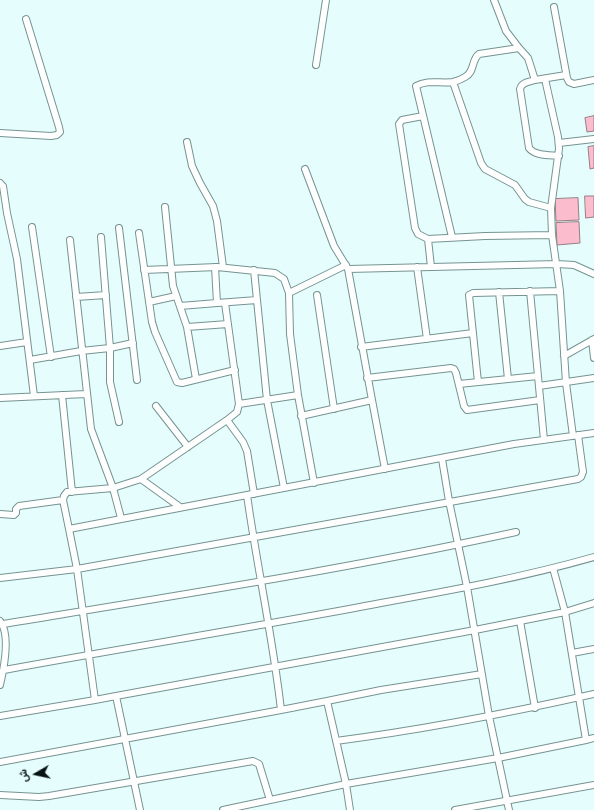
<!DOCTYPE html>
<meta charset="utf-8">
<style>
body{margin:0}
#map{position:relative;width:594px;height:810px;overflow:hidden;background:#e5fefd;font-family:"Fira Sans Condensed",Vazirmatn,sans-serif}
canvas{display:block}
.north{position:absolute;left:16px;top:754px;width:40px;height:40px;-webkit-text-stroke:3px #e5fefd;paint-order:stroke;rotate:261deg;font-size:11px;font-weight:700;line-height:16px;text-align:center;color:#071212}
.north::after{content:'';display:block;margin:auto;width:14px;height:18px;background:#071212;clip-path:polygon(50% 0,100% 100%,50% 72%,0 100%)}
</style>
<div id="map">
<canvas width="594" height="810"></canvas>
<div class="north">ش</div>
</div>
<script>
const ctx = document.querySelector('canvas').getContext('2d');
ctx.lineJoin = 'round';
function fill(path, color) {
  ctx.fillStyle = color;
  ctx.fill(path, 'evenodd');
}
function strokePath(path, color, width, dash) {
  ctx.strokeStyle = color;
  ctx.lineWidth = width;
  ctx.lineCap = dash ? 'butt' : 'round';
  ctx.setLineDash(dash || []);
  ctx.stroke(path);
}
const building = new Path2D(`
 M594 116V131L587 132 585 118Z
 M594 146V168L590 169 588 147Z
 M585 196H594V217L586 218Z
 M578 198 579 220 556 221 555 199Z
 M579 222 580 243 557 245 556 223Z`);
const street = new Path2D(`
 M494 0 506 31 519 48 528 58 535 80 566 75
 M554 7 567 78 569 82 574 84 594 80
 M316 65 326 0
 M545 79 558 137 559 149 551 208 552 235 560 291 566 383 573 436
 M535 80C529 82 522 82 520 89L529 148C535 156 550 155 559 156
 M453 82 481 163 485 169 515 185 525 199 529 202 551 208
 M423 116 402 120 399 124 415 228 418 234 428 239
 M0 133 51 136 57 135 60 132 59 127 26 19
 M187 142 192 166 200 183 213 206 217 221 223 267
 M559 143 594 139
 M305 169 334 246 348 269 372 400
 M0 183 3 186 7 213 17 259 34 396
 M165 207 173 286 187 327 196 379
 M32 227 51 357
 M119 228 137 380
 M139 233 152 322 155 332 177 382 182 383 235 370
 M101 237 110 348V382L119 422
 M452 237 416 86C428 79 441 84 453 82 457 81 462 79 465 77 475 72 471 60 479 54L519 48
 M70 240 91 429 113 488 121 518
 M215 267 217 303 257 300
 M417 267 427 339
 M431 267 428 239 485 236 552 235
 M348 269 557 264 574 265 594 274
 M144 270 217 267 275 273 284 279 289 293
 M254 270 267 400 284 488
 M530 291 544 440
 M499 292 508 379
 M317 295 334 409
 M76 297 106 295
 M149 302 176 296
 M180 306 217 303
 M187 327 228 324
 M592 340 594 358
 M0 346 27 342
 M361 347 473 333
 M564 356 594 339
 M30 360 81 351 110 348 133 343
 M367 378 451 368 454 369 456 373 464 406 467 410 540 400
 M478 382 469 295 473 293 560 291
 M459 384 538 376
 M539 386 594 378
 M62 395 72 492
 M0 398 86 394
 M239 404 298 395
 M156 406 188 447
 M301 416 372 400 385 469
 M227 420 243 442 247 451 254 494
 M442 459 449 501 467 587 489 716 509 810
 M141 479 180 507
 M314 483 298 395 290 334 289 293 346 265
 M0 514 14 515 16 513V509L19 506 63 500
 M69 529 63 500 64 496 67 492 113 488 141 479 227 420 237 412 239 404 225 303
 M0 578 77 569 578 479 581 477 583 472 578 435
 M0 621C11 635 4 668 0 685
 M520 621 535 708
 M3 624C174 596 347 569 516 532
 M572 653 594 649
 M4 670C129 647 256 627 381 603 453 590 524 577 594 557
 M116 696 475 630 565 612 594 603
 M327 701 381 690 482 674
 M0 716 95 700
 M586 740 594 738
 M336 741C422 730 509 713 594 694
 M0 762 281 710
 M0 795 39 797 49 796 253 761 259 764 270 800
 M140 810 116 696 95 700 77 569 69 529 247 495
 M223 810 346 784 498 758 586 740 565 612 553 568
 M350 810 346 784 327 701 281 710C273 638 257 567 247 495L514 444 594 433
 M455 810 594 785`);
fill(building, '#fbbdcd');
strokePath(building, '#977e84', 1);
strokePath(street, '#769392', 8);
strokePath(street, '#fff', 6);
</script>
